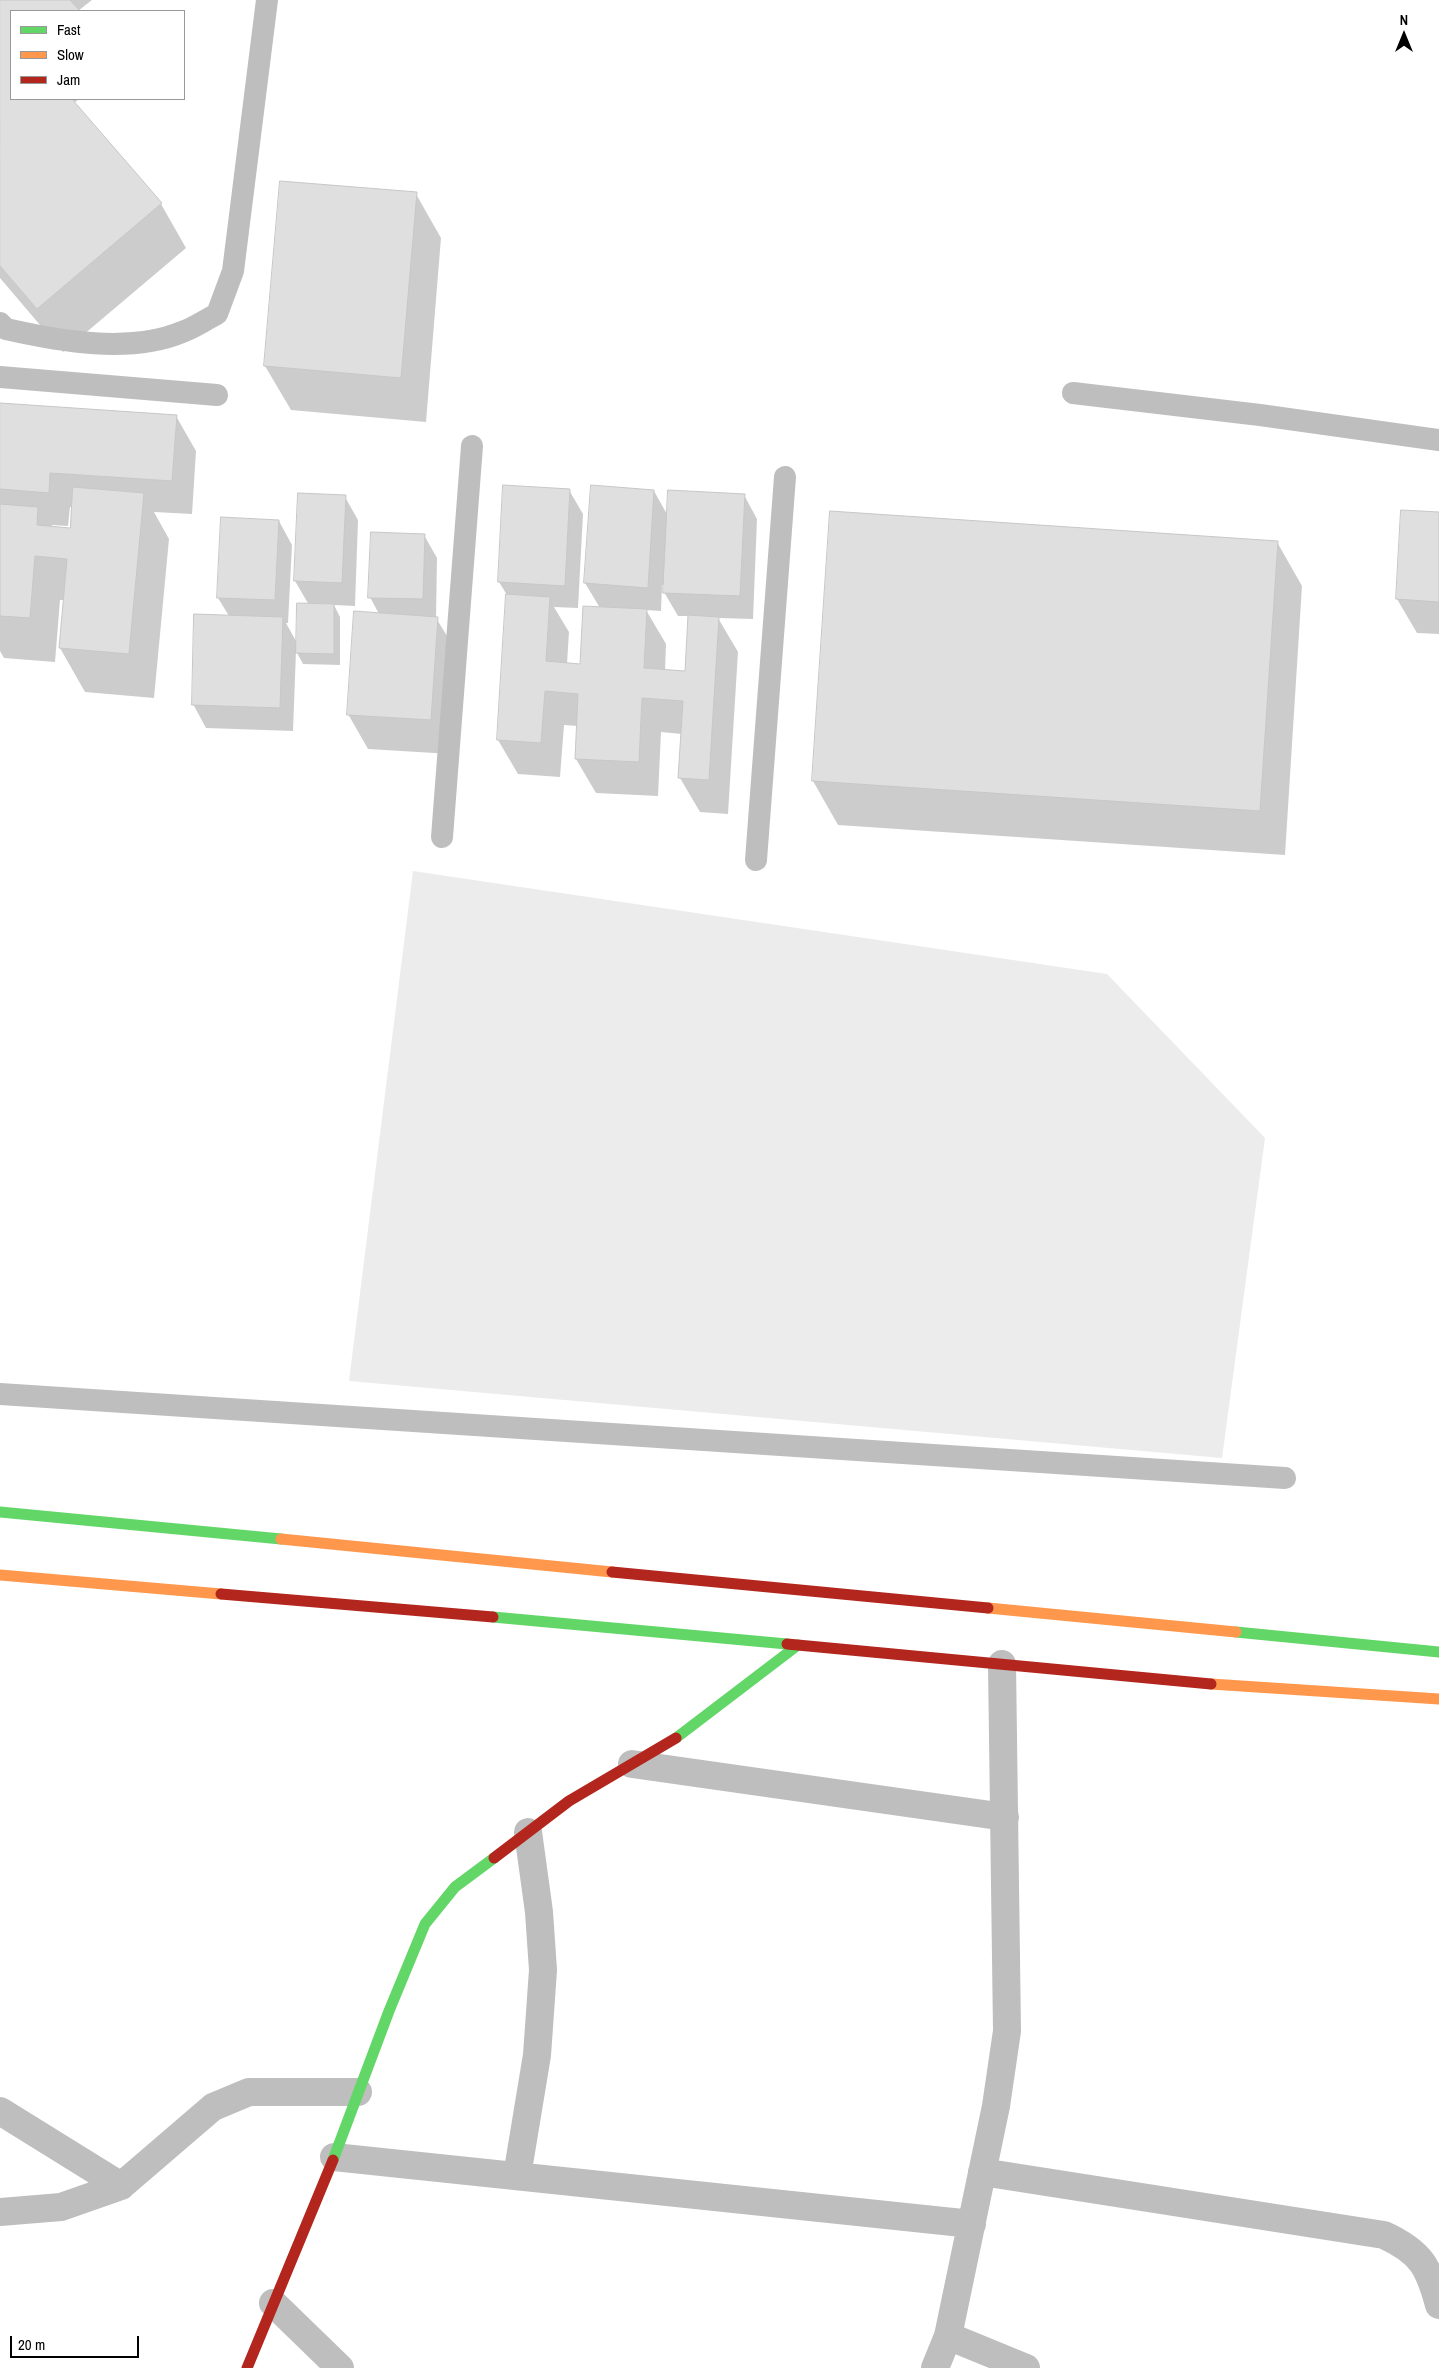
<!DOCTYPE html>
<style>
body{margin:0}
#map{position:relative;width:1439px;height:2368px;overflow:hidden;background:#fff;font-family:"Archivo Narrow",sans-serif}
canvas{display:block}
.legend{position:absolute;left:10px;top:10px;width:175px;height:90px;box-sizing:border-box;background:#fff;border:1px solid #999;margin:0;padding:6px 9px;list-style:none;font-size:15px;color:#000}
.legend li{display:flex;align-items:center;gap:10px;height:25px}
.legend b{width:25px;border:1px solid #999}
.north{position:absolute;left:1379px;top:10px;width:50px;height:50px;-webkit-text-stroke:4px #fff;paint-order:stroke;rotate:0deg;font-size:14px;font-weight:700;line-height:20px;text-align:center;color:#000}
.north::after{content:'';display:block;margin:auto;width:18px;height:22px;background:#000;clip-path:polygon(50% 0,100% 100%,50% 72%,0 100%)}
.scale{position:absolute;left:10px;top:2336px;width:129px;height:22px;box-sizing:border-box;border:2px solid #000;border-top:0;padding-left:6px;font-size:15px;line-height:18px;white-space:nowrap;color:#000;-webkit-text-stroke:4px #fff;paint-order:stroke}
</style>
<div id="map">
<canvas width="1439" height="2368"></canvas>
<ul class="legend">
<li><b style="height:6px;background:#63d668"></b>Fast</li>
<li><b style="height:6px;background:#ff974d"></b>Slow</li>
<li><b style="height:6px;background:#b3261e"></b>Jam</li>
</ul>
<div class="north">N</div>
<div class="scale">20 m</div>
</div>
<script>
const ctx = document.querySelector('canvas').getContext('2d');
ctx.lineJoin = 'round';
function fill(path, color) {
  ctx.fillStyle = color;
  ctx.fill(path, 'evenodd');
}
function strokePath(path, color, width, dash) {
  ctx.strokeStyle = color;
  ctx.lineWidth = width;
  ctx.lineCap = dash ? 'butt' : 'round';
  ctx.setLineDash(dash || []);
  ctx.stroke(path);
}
const green = new Path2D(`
 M413 871 1107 974 1265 1138 1222 1458 349 1381Z`);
const shadow = new Path2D(`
 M0 0H92L78 11H11V99H79L74 103 161 204 186 248 63 352 0 278Z
 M416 194 441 238 426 422 291 410 265 366Z
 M0 404 176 416 196 451 192 514 154 512 169 539 154 698 85 692 60 648 64 600H60L55 662 4 658 0 651ZM70 507H73L71 529 52 528V525L68 526Z
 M569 490 583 514 578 608 554 607 569 632 567 664 581 665 600 608 585 583 654 491 668 516 744 495 757 519 753 619 718 618 738 652 728 814 700 812 680 778 682 734 661 732 658 796 596 793 576 759 578 726 564 725 560 777 518 774 498 740 507 595 499 582ZM662 585H665L664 592 678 616H690L686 672 665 671 666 644 646 610 661 611Z
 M345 497 358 520 355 606 334 605 340 617V665L303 664 296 651 293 731 206 728 193 704 229 616 218 598 279 521 292 545 288 623H286L297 643 309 605 295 581Z
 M831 512 1277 542 1302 586 1285 855 838 825 813 781Z
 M1439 513V634L1417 633 1397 599Z
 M424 535 437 558 436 618 457 652 451 754 368 749 348 714 379 614 370 597Z`);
const building = new Path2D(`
 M0 0H70L80 11H11V99H72L162 203 37 309 0 266Z
 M280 181 417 192 401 378 264 366Z
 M0 403 177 415 172 481 50 473 49 493 0 489Z
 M503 485 570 489 565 586 498 582Z
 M591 485 654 490 648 588 584 583Z
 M73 487 144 493 129 654 59 648 67 559 35 556 30 618 0 616V504L38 507 37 525 70 528Z
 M668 490 745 494 740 596 663 593Z
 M298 493 346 495 342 583 294 581Z
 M1401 510 1439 512V602L1396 599Z
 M830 511 1278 541 1260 811 812 781Z
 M221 517 279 520 275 600 217 598Z
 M371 532 425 534 423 599 368 598Z
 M506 594 550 597 546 661 580 664 583 606 647 609 644 668 685 671 688 615 719 617 709 780 678 778 683 701 642 698 639 762 575 759 578 694 545 691 541 743 497 740Z
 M297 603 334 604V654L296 653Z
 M354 611 438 617 431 720 347 715Z
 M194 614 283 617 280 708 192 705Z`);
const lane = new Path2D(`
 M0 323 6 329C59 341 130 354 182 332 194 328 205 320 217 314L233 271 267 0
 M0 377 217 395
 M1073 393 1260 415 1439 440
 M442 837 472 446
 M756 860 785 477
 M0 1394 1285 1478`);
const street = new Path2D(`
 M632 1764 1005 1817
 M0 2111 121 2186
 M334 2157 972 2224
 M982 2172 1384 2235C1421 2252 1429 2267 1439 2305
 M517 2176 537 2055 543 1970 539 1912 528 1832
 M0 2212 61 2207 121 2186 213 2107 249 2092H358
 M273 2303 340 2368
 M948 2336 1026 2368
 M935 2368 948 2336 996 2106 1007 2031 1002 1664`);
const fast = new Path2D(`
 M0 1512 281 1539
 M493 1617 787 1644
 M1236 1632 1439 1652
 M676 1738 798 1645
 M333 2160 389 2011 425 1924 455 1887 494 1858`);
const slow = new Path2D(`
 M281 1539 612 1572
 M0 1575 221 1594
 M988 1608 1236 1632
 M1211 1684 1439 1699`);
const jam = new Path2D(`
 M612 1572 988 1608
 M221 1594 493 1617
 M787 1644 1211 1684
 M494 1858 569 1801 676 1738
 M247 2368 333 2160`);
fill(green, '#ececec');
fill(shadow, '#0003');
fill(building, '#dfdfdf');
strokePath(building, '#c7c7c7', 1);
strokePath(lane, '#bebebe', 22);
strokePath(street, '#bebebe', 28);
strokePath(fast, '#63d668', 11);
strokePath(slow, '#ff974d', 11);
strokePath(jam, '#b3261e', 11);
</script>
